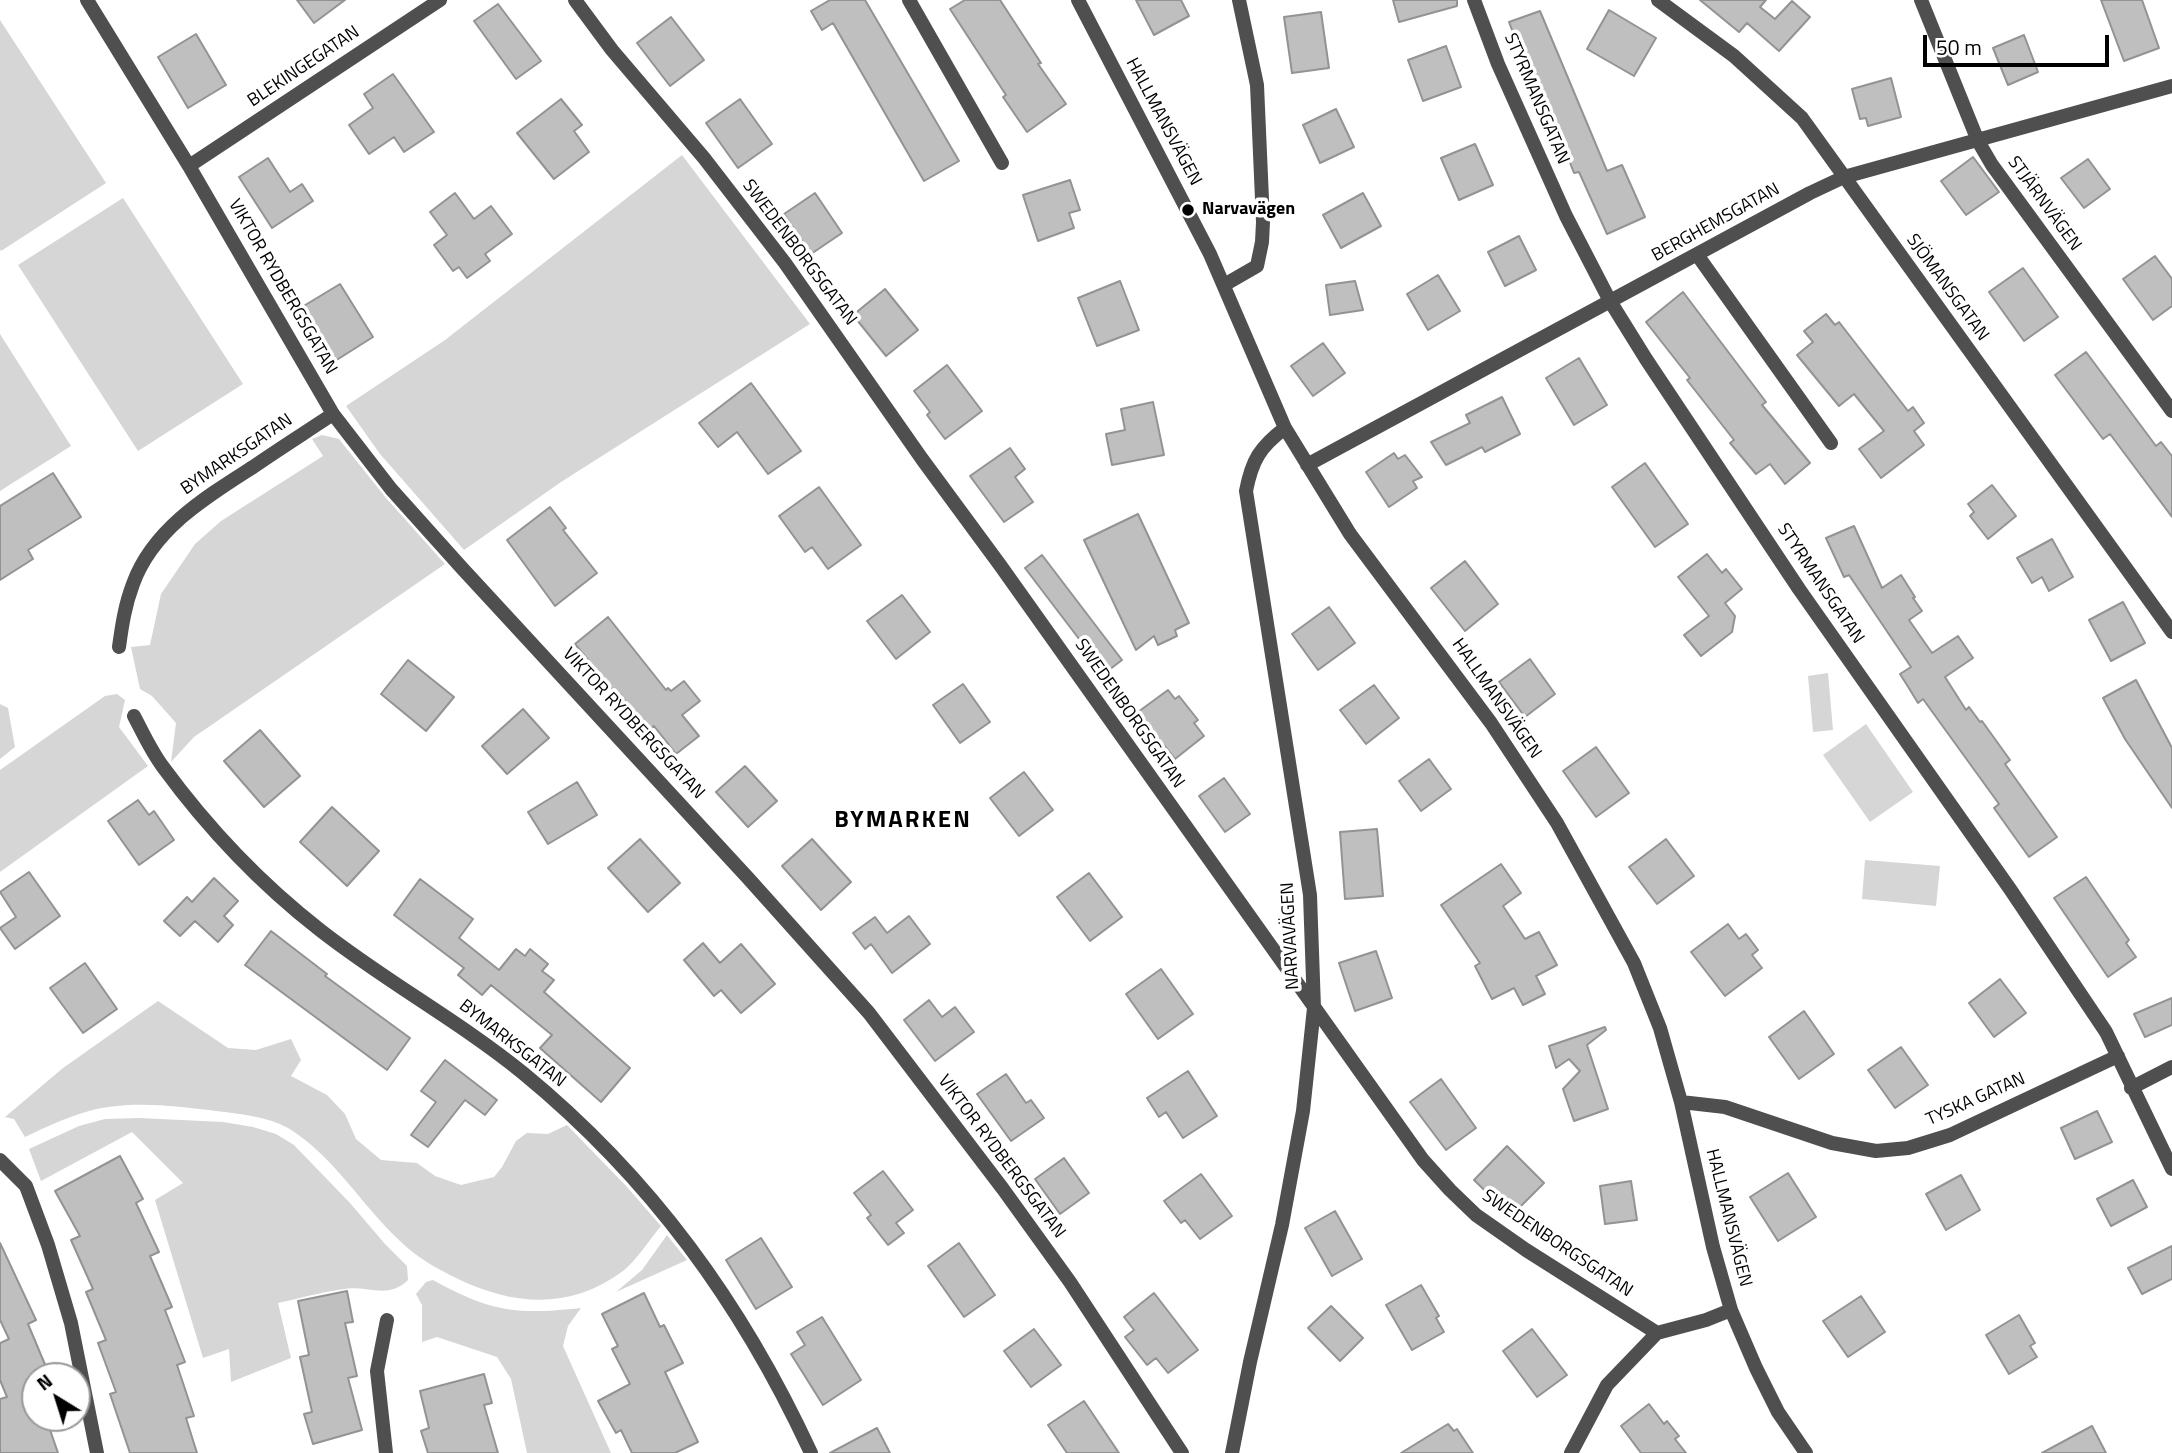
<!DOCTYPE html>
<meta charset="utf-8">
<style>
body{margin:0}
#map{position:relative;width:2172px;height:1453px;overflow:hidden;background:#fff;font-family:"Titillium Web",sans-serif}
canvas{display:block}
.north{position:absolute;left:21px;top:1362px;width:70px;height:70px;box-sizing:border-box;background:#fff;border:2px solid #999;border-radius:50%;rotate:322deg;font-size:19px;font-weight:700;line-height:28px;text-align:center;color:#000}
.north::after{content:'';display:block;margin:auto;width:24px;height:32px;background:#000;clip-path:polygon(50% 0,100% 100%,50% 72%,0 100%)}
.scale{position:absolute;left:1923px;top:35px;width:186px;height:32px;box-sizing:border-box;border:4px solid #000;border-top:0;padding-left:9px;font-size:21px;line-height:24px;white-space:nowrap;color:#000;-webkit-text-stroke:5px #fff;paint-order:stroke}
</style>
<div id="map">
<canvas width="2172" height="1453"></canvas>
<div class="north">N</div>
<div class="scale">50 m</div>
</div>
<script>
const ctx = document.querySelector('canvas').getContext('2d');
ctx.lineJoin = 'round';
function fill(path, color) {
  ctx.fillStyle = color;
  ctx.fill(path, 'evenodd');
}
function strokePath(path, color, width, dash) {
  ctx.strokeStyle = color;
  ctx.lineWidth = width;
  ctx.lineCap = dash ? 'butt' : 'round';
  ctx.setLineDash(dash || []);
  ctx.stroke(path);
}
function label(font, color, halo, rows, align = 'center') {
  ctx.font = font + ' "Titillium Web",sans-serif';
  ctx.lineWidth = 7;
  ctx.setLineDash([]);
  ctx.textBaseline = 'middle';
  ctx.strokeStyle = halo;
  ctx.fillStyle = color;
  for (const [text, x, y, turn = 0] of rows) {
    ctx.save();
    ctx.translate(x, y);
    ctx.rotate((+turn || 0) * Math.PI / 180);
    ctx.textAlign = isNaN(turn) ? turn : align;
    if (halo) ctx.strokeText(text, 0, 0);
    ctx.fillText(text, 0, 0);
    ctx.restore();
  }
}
const green = new Path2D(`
 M0 20 106 183 1 251 0 249Z
 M682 155 810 324 561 482 464 550 380 454 346 406 445 340Z
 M123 198 243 384 138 451 18 265Z
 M0 334 71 446 0 491Z
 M322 435 339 439 386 498 445 564 194 737 171 762 176 723 152 696 140 689 131 647 150 645 161 594 195 544 221 521 323 456 312 439Z
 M1828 673 1833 730 1813 732 1808 676Z
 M117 694 125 700 119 727 148 766 0 872V770L105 696Z
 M0 704 8 708 15 747 0 759Z
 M1866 724 1913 792 1870 822 1823 755Z
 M1865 860 1940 866 1936 906 1862 899Z
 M158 1001 228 1048 256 1050 291 1039 301 1060 291 1076 327 1095 345 1114 356 1139 381 1160 417 1163 435 1176 461 1185 494 1177 502 1167 516 1141 527 1133 548 1134 567 1125 627 1187 661 1226C649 1240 637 1260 623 1271 570 1310 515 1306 458 1279 436 1268 417 1258 400 1241 362 1206 334 1156 288 1128 267 1116 239 1114 216 1111 174 1106 130 1100 89 1111 67 1117 46 1127 25 1137L14 1119 5 1117 63 1068Z
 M139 1118 223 1122 253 1127 276 1134 294 1145 350 1203 385 1244 407 1266 408 1280C388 1300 368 1285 344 1289 322 1292 300 1298 278 1303L291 1358 231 1382 229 1349 203 1358 155 1200 183 1183 132 1132 41 1181 29 1149 79 1126 105 1119Z
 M667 1235 687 1260 616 1292 642 1270Z
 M433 1280C491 1312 516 1315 581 1308L568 1326 563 1346 611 1453H527L511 1379 497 1357 437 1337 422 1342V1305L416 1294 426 1282Z`);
const building = new Path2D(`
 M297 0H345L314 23Z
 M830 0H865L959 161 924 181 833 23 822 30 811 11Z
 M965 0H1000L1041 63 1038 64 1066 104 1027 132 1003 97 1006 95 950 9Z
 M1136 0H1181L1189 16 1154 35Z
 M1393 0H1457V6L1399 22Z
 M1700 0H1766L1760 7 1775 19 1792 1 1810 17 1779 51 1747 23 1739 32Z
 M2101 0H2142L2159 48 2124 61Z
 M498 4 541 61 516 79 474 21Z
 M1609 10 1656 38 1634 76 1587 49Z
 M1540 11 1607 171 1622 165 1645 217 1607 234 1579 172 1574 173 1553 120 1544 124 1524 77 1529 75 1509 22Z
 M1321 12 1329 68 1292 73 1284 17Z
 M671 17 704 60 670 86 637 43Z
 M196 34 226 85 188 108 158 57Z
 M2024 35 2038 72 2008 85 1993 48Z
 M1446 46 1461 87 1423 101 1408 60Z
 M393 74 434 132 404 152 394 137 369 154 349 125 373 108 364 94Z
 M1891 78 1901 117 1868 126 1866 118 1860 119 1852 89Z
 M561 99 582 125 574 131 589 152 554 179 517 133Z
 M740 99 772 144 738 168 706 123Z
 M1336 109 1354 147 1320 163 1303 125Z
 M1475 144 1493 185 1459 200 1441 158Z
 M1973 157 1999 192 1966 215 1941 181Z
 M268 158 290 192 302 184 313 201 272 228 239 177Z
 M2088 159 2110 189 2084 208 2061 178Z
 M1070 180 1080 210 1069 213 1074 228 1038 241 1023 195Z
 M455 193 474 219 491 206 512 234 485 254 490 261 467 278 459 267 453 271 434 245 447 235 430 212Z
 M815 193 842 233 811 254 784 214Z
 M1363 193 1381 226 1341 248 1323 215Z
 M1519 236 1536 270 1505 286 1488 252Z
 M2155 256 2172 279V306L2153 320 2123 279Z
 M2023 268 2058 317 2024 341 1989 292Z
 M1438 275 1460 311 1428 330 1407 294Z
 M1120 281 1139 330 1097 346 1078 298Z
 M1355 281 1363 310 1330 315 1326 285Z
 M340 284 373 337 335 361 302 307Z
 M885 289 918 330 886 356 853 315Z
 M1683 292 1766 402 1762 405 1810 463 1785 484 1770 464 1756 474 1730 443 1734 440 1687 380 1690 378 1646 322Z
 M1826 314 1835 325 1839 322 1908 411 1913 407 1924 423 1914 431 1924 445 1881 478 1859 449 1884 431 1854 394 1839 406 1797 355 1813 342 1804 331Z
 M1323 343 1345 373 1313 396 1291 366Z
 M2086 352 2156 446 2161 442 2172 456V517L2110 434 2103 439 2055 375Z
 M1579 358 1607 405 1574 425 1546 378Z
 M947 365 982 411 945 439 927 415 930 412 914 391Z
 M751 383 801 451 768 474 737 432 718 447 699 423Z
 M1502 397 1520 434 1485 452 1482 447 1446 465 1431 442 1470 423 1466 415Z
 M1153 402 1164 455 1112 465 1106 434 1125 430 1121 409Z
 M1010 448 1025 469 1015 477 1033 502 1004 522 970 476Z
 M1394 453 1398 459 1405 455 1422 477 1413 481 1417 488 1389 507 1366 472Z
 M1645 463 1688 524 1655 547 1612 487Z
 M53 473 81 517 28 550 33 559 0 580V506Z
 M1992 485 2016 516 1988 539 1970 516 1974 512 1968 504Z
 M819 487 861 545 828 569 812 547 805 552 779 516Z
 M550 507 566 528 563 530 597 573 555 606 507 540Z
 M1138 514 1189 623 1175 630 1177 636 1158 645 1154 636 1136 650 1084 540Z
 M1854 526 1882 588 1901 575 1915 597 1913 598 1922 611 1909 620 1932 653 1958 636 1973 658 1945 677 1966 710 1969 707 1980 722 1982 721 2010 760 2005 764 2057 837 2029 857 1994 808 1999 804 1923 699 1918 703 1907 685 1900 674 1911 667 1849 575 1844 577 1826 538Z
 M2052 539 2073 577 2049 591 2042 577 2032 583 2017 558Z
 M1707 554 1722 573 1726 569 1742 589 1725 603 1735 616 1732 632 1701 656 1684 635 1709 616 1678 577Z
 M1042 555 1122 660 1105 673 1025 568Z
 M1465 561 1498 604 1465 631 1431 588Z
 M902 595 930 632 896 659 867 621Z
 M2123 602 2145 643 2111 661 2089 620Z
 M1329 607 1355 643 1318 670 1292 634Z
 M608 617 666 690 668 688 671 691 684 681 700 701 682 715 699 736 676 754 654 726 649 730 618 692 616 694 575 644Z
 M1530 659 1555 694 1525 717 1499 682Z
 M408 660 454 697 426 731 381 694Z
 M2136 680 2172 748V808L2125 739 2103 698Z
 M963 684 990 722 960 743 933 705Z
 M1374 685 1399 718 1366 744 1340 710Z
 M1168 690 1175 699 1179 696 1198 720 1194 723 1204 736 1175 759 1138 712Z
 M523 709 549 738 507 774 482 746Z
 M260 730 300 776 264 807 224 761Z
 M1596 747 1629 793 1596 817 1563 771Z
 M1429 759 1451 789 1421 811 1399 781Z
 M745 766 777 801 748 827 716 792Z
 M1024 772 1053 810 1019 836 990 798Z
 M1224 778 1250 814 1225 832 1199 796Z
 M577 782 597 815 548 844 528 812Z
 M138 800 149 815 154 811 174 840 139 865 108 821Z
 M332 807 379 851 347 886 300 842Z
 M1377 829 1383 896 1345 899 1340 832Z
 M640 839 680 883 648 912 608 868Z
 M812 839 851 882 821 910 782 866Z
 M1666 839 1694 876 1657 904 1629 867Z
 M1501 864 1521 893 1503 906 1525 939 1539 932 1557 965 1536 976 1545 994 1523 1005 1514 988 1492 999 1475 966 1480 963 1441 905Z
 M29 872 60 916 15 949 0 928 16 917 0 892Z
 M1089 873 1122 917 1090 941 1057 897Z
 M2086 877 2129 940 2126 943 2136 957 2108 977 2054 898Z
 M214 878 238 901 224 916 233 925 218 942 195 921 180 936 164 921 187 897 192 902Z
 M420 879 473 919 459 938 499 970 516 949 525 956 530 949 548 964 542 971 554 980 544 992 630 1068 601 1102 540 1048 552 1035 491 985 482 995 458 975 464 968 394 915Z
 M909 916 930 944 892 973 871 944 865 949 853 933 875 917 887 933Z
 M1728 924 1739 939 1746 934 1758 950 1752 955 1762 968 1725 996 1691 952Z
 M271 931 327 974 325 976 410 1038 387 1070 245 965Z
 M703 943 720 963 741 944 775 984 741 1013 721 990 714 996 684 960Z
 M1376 951 1392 998 1355 1011 1339 963Z
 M85 963 117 1009 83 1033 50 988Z
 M1161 969 1193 1014 1158 1039 1126 994Z
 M2000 979 2026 1013 1994 1037 1969 1003Z
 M2172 998V1025L2145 1037 2134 1014Z
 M929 1000 942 1017 955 1007 974 1032 935 1061 904 1020Z
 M1804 1011 1834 1054 1799 1079 1769 1037Z
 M1605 1027 1606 1030 1587 1045 1608 1109 1574 1121 1563 1089 1580 1071 1569 1059 1556 1068 1549 1046Z
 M1901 1047 1928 1085 1895 1108 1868 1070Z
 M445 1060 497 1100 485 1115 465 1100 428 1147 411 1135 436 1102 421 1091Z
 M1188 1071 1217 1116 1183 1138 1166 1112 1159 1117 1147 1098Z
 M1006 1074 1026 1103 1031 1100 1044 1118 1011 1141 977 1094Z
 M1441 1079 1476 1128 1446 1150 1410 1102Z
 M2097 1111 2112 1142 2075 1159 2061 1128Z
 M1507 1146 1544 1183 1511 1216 1474 1180Z
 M120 1156 143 1199 136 1203 159 1252 150 1256 172 1307 165 1310 185 1362 177 1365 194 1416 186 1418 197 1453H130L110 1394 116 1392 98 1343 106 1340 86 1292 93 1289 71 1240 80 1236 55 1191Z
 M1064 1158 1089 1193 1060 1214 1035 1179Z
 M883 1171 913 1210 896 1223 904 1233 888 1245 867 1218 871 1215 854 1193Z
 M1788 1173 1816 1217 1778 1241 1750 1197Z
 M1201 1174 1232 1216 1200 1239 1185 1220 1181 1223 1164 1201Z
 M1961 1175 1980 1210 1946 1230 1926 1194Z
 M2133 1180 2147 1207 2111 1226 2097 1199Z
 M1631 1181 1637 1220 1605 1224 1600 1186Z
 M1335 1211 1362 1259 1332 1276 1305 1228Z
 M761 1238 792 1287 756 1309 726 1260Z
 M0 1243 36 1320 28 1324 49 1374 35 1376V1418H46L58 1453H0V1399L7 1397 0 1380V1343L9 1339 0 1320Z
 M959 1243 995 1295 964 1317 928 1266Z
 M2172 1246V1279L2142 1294 2128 1268Z
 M1421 1285 1439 1316 1436 1318 1444 1332 1412 1350 1386 1305Z
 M347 1291 353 1322 345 1323 357 1376 348 1378 362 1430 313 1444 304 1414 312 1412 300 1357 309 1355 298 1301Z
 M644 1293 660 1327 664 1325 683 1363 665 1372 698 1442 675 1453H632L621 1430 616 1433 598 1401 630 1384 612 1349 618 1346 602 1314Z
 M1154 1293 1198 1350 1168 1373 1156 1358 1147 1365 1125 1337 1134 1330 1124 1317Z
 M1861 1296 1885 1332 1848 1357 1823 1321Z
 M1331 1306 1363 1338 1340 1361 1308 1328Z
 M2019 1315 2035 1343 2030 1346 2037 1357 2009 1374 1986 1335Z
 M822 1317 861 1380 823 1405 791 1354 805 1345 797 1332Z
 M1034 1329 1061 1365 1031 1387 1004 1351Z
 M1532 1329 1567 1375 1537 1397 1503 1351Z
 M484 1374 492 1403 484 1405 498 1453H428L421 1431 429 1428 420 1391Z
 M1084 1401 1119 1453H1067L1048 1425Z
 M1649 1404 1664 1424 1667 1421 1679 1436 1675 1439 1686 1453H1641L1621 1426Z
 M1448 1424 1454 1431 1457 1429 1473 1453H1401Z
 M2092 1426 2106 1453H2042Z
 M877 1428 890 1453H830Z`);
const street = new Path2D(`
 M87 0 189 166 333 414 391 489 461 567 748 878 869 1013 1003 1189 1070 1282 1182 1453
 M575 0 612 50 704 158 785 263 922 459 1000 565 1423 1160 1450 1190 1476 1215 1526 1250 1657 1333 1706 1320 1731 1310
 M909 0 1002 163
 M1078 0 1210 254 1285 428 1350 534 1491 723 1557 823 1634 963 1660 1028 1681 1102 1713 1247 1731 1310 1756 1368 1778 1412 1806 1453
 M1474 0 1498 64 1566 216 1610 301 1646 359 1799 589 2010 889 2106 1032 2172 1169
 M1658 0 1734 56 1802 118 2172 632
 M1921 0 1978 141 1992 165 2172 411
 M189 166 440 0
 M1698 256 1831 443
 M1224 285 1257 266 1262 242 1263 222 1257 85 1239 0
 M1307 465 1810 193 1844 177 2172 86
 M119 647C122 625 125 605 133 584 153 529 206 497 253 467 279 449 306 432 333 414
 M134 716C143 733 151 751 163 767 207 827 261 884 320 930 385 981 459 1021 523 1073 651 1178 742 1304 811 1453
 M2131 1088 2172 1067
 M1681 1102 1725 1107 1832 1143 1876 1151 1908 1148 1950 1135 2118 1056
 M0 1160 26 1186 48 1245 71 1323 97 1453
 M386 1453 377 1371 387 1320
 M1232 1453 1250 1362 1282 1225 1303 1111 1314 1008 1310 895 1246 491C1252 460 1260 447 1285 428
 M1571 1453 1607 1385 1657 1333`);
const markers = [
 [1188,210,7,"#000"]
];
const streetNames = [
 ["BLEKINGEGATAN",304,67,-34],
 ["STYRMANSGATAN",1536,99,67],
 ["HALLMANSVÄGEN",1163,122,62],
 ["STJÄRNVÄGEN",2044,204,54],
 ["BERGHEMSGATAN",1716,223,-29],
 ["SWEDENBORGSGATAN",799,253,53],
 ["VIKTOR RYDBERGSGATAN",282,287,60],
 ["SJÖMANSGATAN",1947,288,54],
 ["BYMARKSGATAN",237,455,-34],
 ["STYRMANSGATAN",1820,584,56],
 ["HALLMANSVÄGEN",1496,699,55],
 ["SWEDENBORGSGATAN",1129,714,55],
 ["VIKTOR RYDBERGSGATAN",633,724,47],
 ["NARVAVÄGEN",1291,936,-93],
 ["BYMARKSGATAN",512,1044,38],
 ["TYSKA GATAN",1976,1100,-24],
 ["VIKTOR RYDBERGSGATAN",1001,1157,53],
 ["HALLMANSVÄGEN",1728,1218,76],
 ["SWEDENBORGSGATAN",1557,1244,34]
];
const poiNames = [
 ["Narvavägen",1202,210]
];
const districtNames = [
 ["BYMARKEN",903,821]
];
fill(green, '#d6d6d6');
fill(building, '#bfbfbf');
strokePath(building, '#939393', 2);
strokePath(street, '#4f4f4f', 14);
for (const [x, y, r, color] of markers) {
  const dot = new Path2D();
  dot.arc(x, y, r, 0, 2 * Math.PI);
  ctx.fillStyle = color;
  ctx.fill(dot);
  strokePath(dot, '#fff', 2.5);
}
label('18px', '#000', '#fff', streetNames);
label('bold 18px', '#000', '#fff', poiNames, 'left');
ctx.letterSpacing = '2px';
label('bold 24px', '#000', '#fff', districtNames);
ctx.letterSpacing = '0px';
</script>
